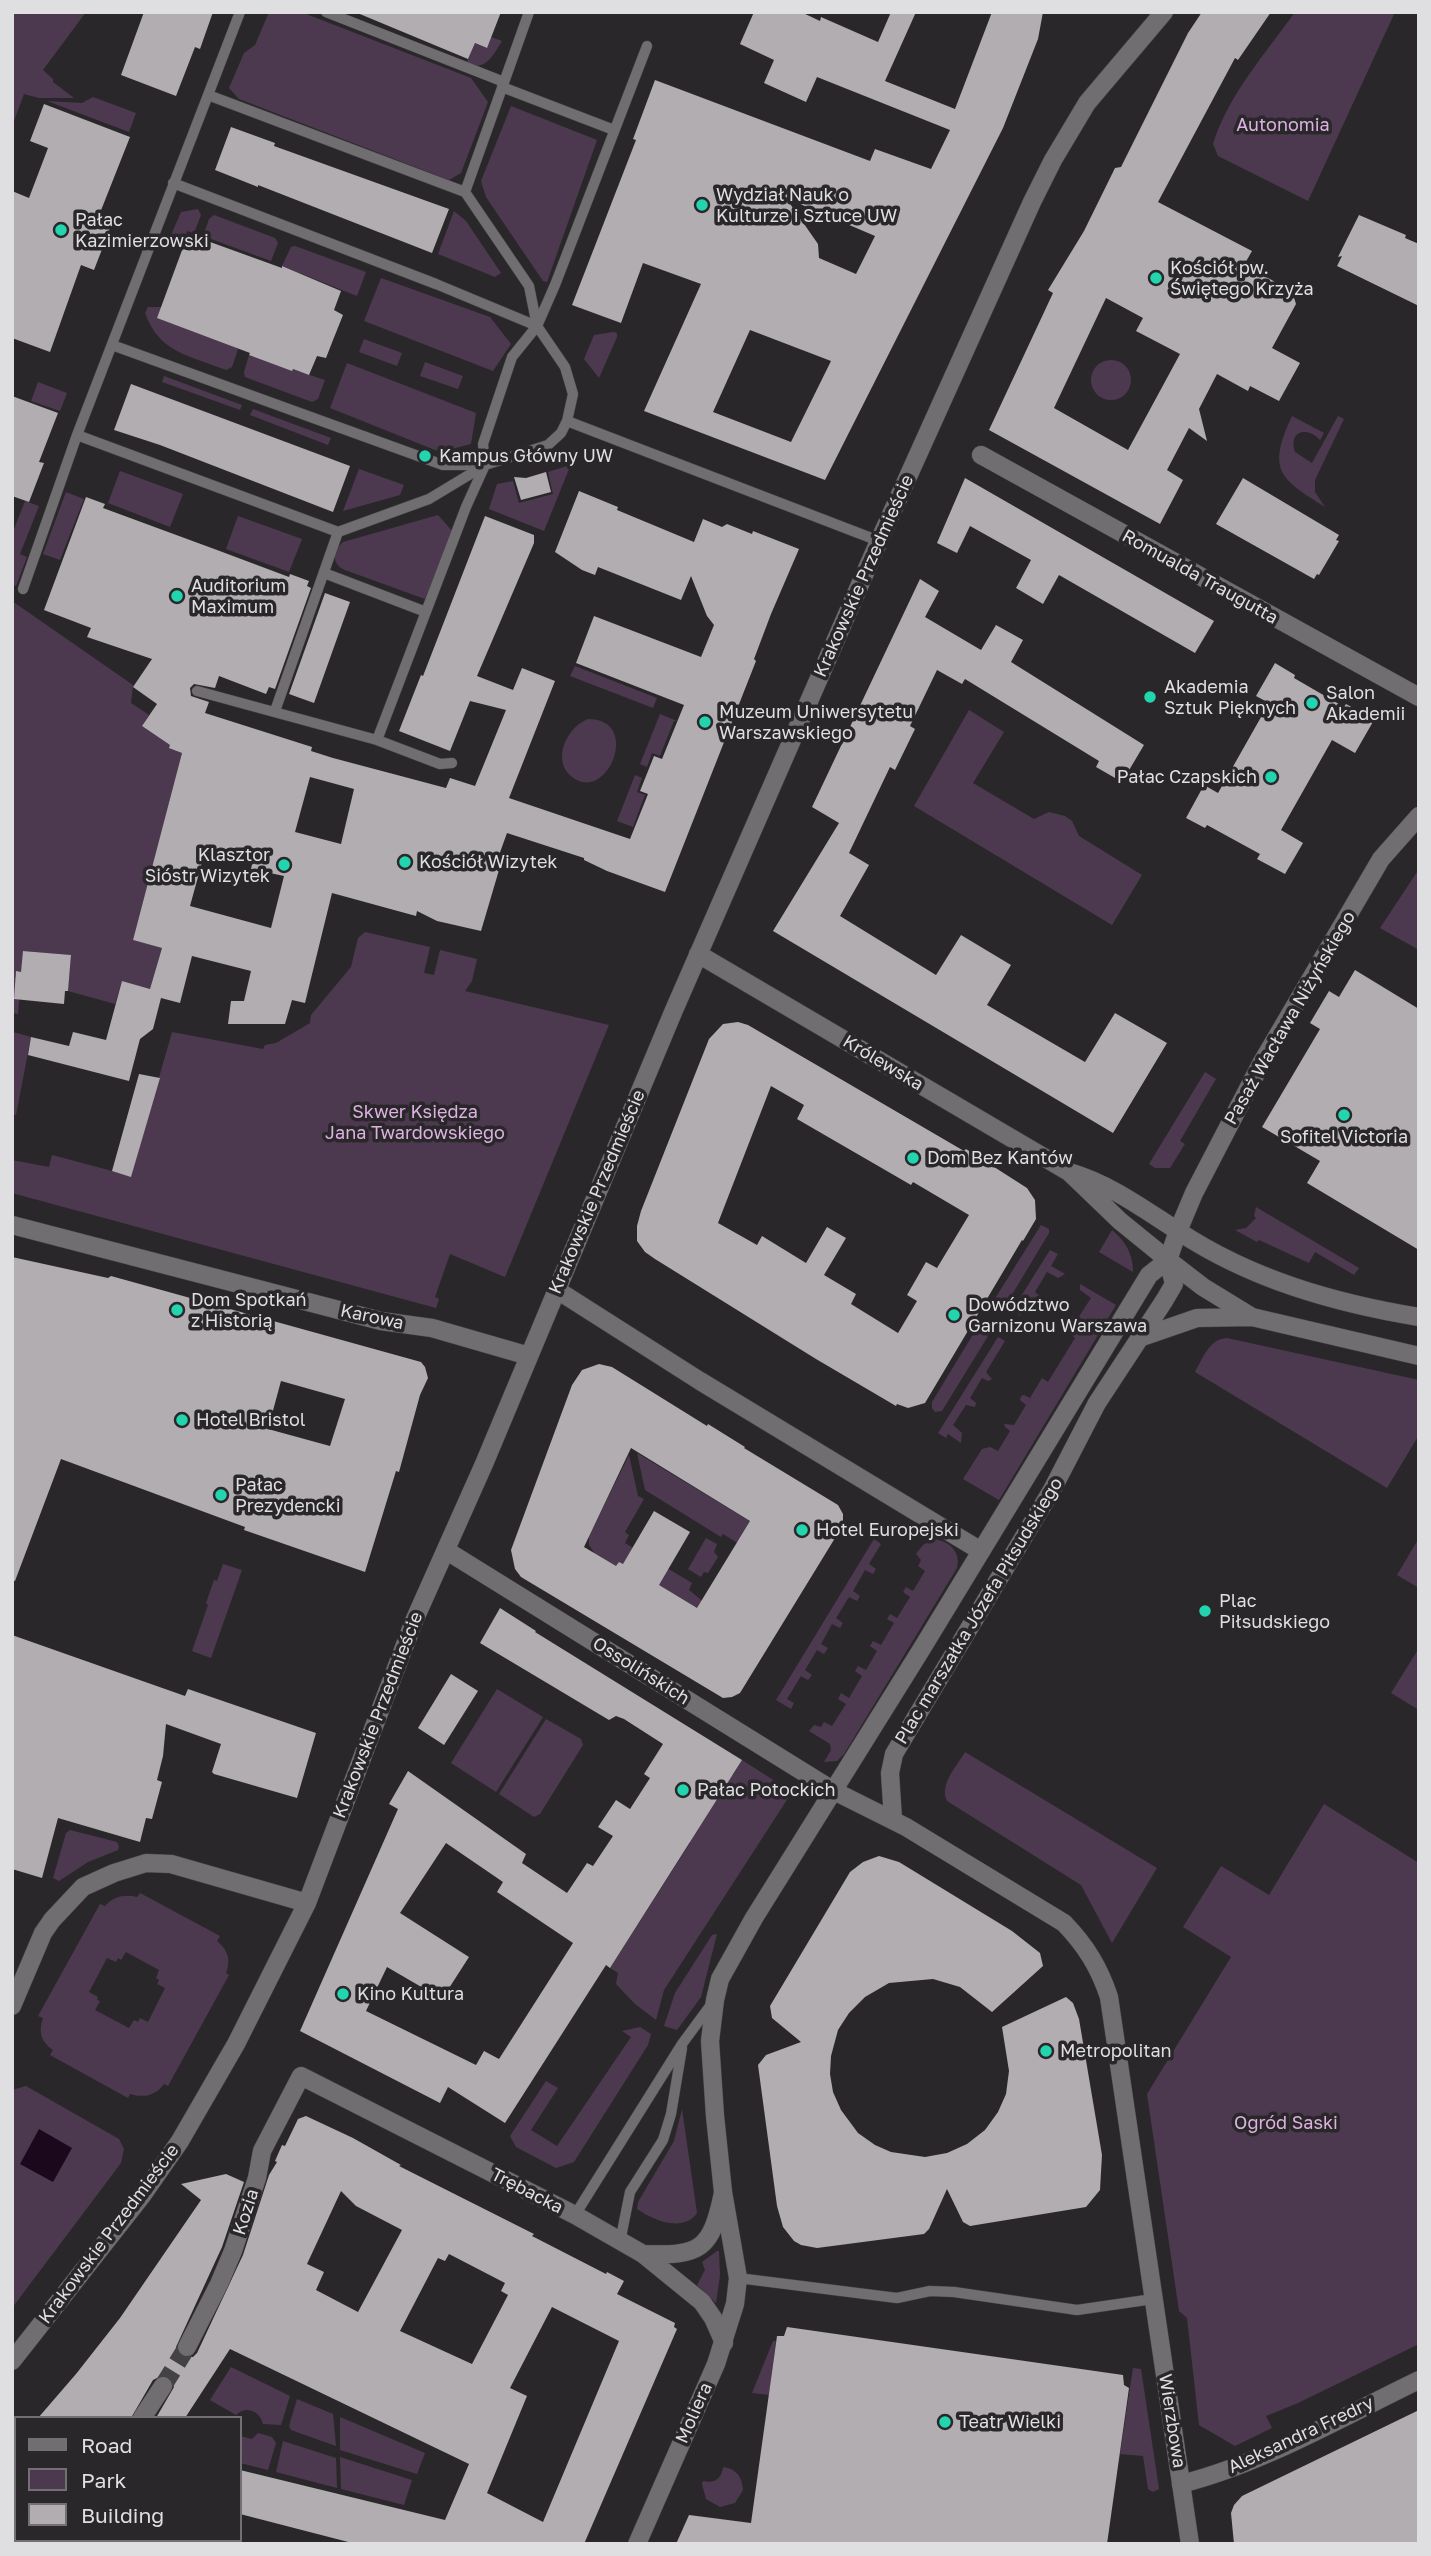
<!DOCTYPE html>
<meta charset="utf-8">
<style>
body{margin:0}
#map{position:relative;width:1431px;height:2556px;overflow:hidden;background:#2a272a;font-family:"Golos Text",sans-serif}
canvas{display:block}
.frame{position:absolute;inset:0;border:14px solid #dfdee0;pointer-events:none}
.legend{position:absolute;left:14px;top:2416px;width:228px;height:126px;box-sizing:border-box;background:#2a272a;border:2px solid #727073;margin:0;padding:9px 12px;list-style:none;font-size:21px;color:#dfdee0}
.legend li{display:flex;align-items:center;gap:14px;height:35px}
.legend b{width:35px;border:2px solid #727073}
</style>
<div id="map">
<canvas width="1431" height="2556"></canvas>
<div class="frame"></div>
<ul class="legend">
<li><b style="height:9px;background:#716e72"></b>Road</li>
<li><b style="height:19px;background:#4d394f"></b>Park</li>
<li><b style="height:19px;background:#b1adb1"></b>Building</li>
</ul>
</div>
<script>
const ctx = document.querySelector('canvas').getContext('2d');
ctx.lineJoin = 'round';
function fill(path, color) {
  ctx.fillStyle = color;
  ctx.fill(path, 'evenodd');
}
function strokePath(path, color, width, dash) {
  ctx.strokeStyle = color;
  ctx.lineWidth = width;
  ctx.lineCap = dash ? 'butt' : 'round';
  ctx.setLineDash(dash || []);
  ctx.stroke(path);
}
function label(font, color, halo, rows, align = 'center') {
  ctx.font = font + ' "Golos Text",sans-serif';
  ctx.lineWidth = 7;
  ctx.setLineDash([]);
  ctx.textBaseline = 'middle';
  ctx.strokeStyle = halo;
  ctx.fillStyle = color;
  for (const [text, x, y, turn = 0] of rows) {
    ctx.save();
    ctx.translate(x, y);
    ctx.rotate((+turn || 0) * Math.PI / 180);
    ctx.textAlign = isNaN(turn) ? turn : align;
    if (halo) ctx.strokeText(text, 0, 0);
    ctx.fillText(text, 0, 0);
    ctx.restore();
  }
}
const green = new Path2D(`
 M12 12H86L43 70 53 79V82L74 98H39L24 94 14 121 12 133Z
 M269 12H301L471 78 488 102 461 173 449 180 239 99 229 88 244 53 255 45Z
 M1295 12H1395L1308 201 1218 156 1213 144C1228 95 1266 53 1295 12Z
 M491 37 502 41C492 57 486 71 466 64L475 43 486 48Z
 M93 97 136 113 129 132 47 101 82 103Z
 M511 106 597 140 547 282 543 281 486 197 481 181Z
 M198 209 201 215 194 233 187 231 183 245 171 235 181 212Z
 M454 211 466 221 501 273 495 277 438 254Z
 M214 215 275 238 278 243 271 261 203 236 209 219Z
 M295 246 366 272 357 296 282 266 291 247Z
 M381 278 490 317 511 344 493 371 364 321Z
 M148 307H161L238 349 232 367 226 370C191 356 159 353 145 313Z
 M613 332 617 333V337L599 378 584 359 594 335Z
 M364 339 402 353 397 366 359 352Z
 M249 355 325 380 318 399 312 402 245 377 244 372Z
 M1091 380a20 20 0 1 1 40 0a20 20 0 1 1-40 0Z
 M425 362 463 376 458 389 420 376Z
 M347 363 476 413 471 444 440 452 330 408Z
 M164 376 242 405 240 410 162 382Z
 M38 382 67 393 60 411 31 401Z
 M253 409 331 438 328 445 250 415Z
 M1292 416 1324 433 1320 440C1307 426 1288 431 1295 452L1312 463 1338 416 1344 419 1315 480V492L1325 507C1279 478 1267 470 1292 416Z
 M567 466 569 469 544 531 489 509 497 484 513 481 519 503 553 494 548 472Z
 M359 469 404 485 400 495 343 511Z
 M120 471 183 494 170 527 108 503Z
 M66 492 84 499 60 560 43 554Z
 M25 501 39 506 20 554 27 557 16 586 12 584V534Z
 M438 515 453 532 425 599 345 570C331 564 333 551 343 542Z
 M238 516 302 539 289 572 226 549Z
 M12 601 133 685 131 703 149 715 142 726 182 753 133 940 162 948 150 989 122 981 115 1004 68 991 71 955 24 951 21 972H16L15 977 21 978 18 1014 12 1013Z
 M575 666 657 698 653 708 570 676Z
 M969 710 1004 732 973 783 1034 819 1049 812 1065 816 1072 821 1079 836 1142 875 1112 925 914 806Z
 M660 714 677 721H674L660 756 652 753 647 767 640 764Z
 M588 719C641 719 609 800 575 779 550 764 565 728 588 719Z
 M635 775 642 778 637 792 645 795 633 827 617 821Z
 M1419 869V950L1380 928Z
 M365 932 430 947 424 973 434 975 440 950 477 959 472 981 465 991 609 1025 505 1277 450 1254 435 1297 439 1299 436 1308 12 1193V1160L49 1167 52 1155 131 1176 172 1032 263 1049 265 1045 276 1043 310 1023 311 1015 351 967 358 938Z
 M13 1032 31 1037 16 1115 12 1114Z
 M1205 1072 1216 1079 1180 1141 1185 1144 1170 1168H1155L1149 1164Z
 M1256 1207 1359 1268 1354 1275 1315 1252 1309 1263 1259 1240 1257 1242 1235 1230 1246 1228 1256 1218 1254 1216Z
 M1041 1225 1049 1229V1233L1007 1303 1000 1304 996 1297Z
 M1112 1230C1126 1242 1133 1254 1133 1272L1099 1252Z
 M1050 1250 1058 1254 1051 1266 1065 1274 1058 1278 1047 1272 1035 1292 1040 1296V1299L1036 1301 1031 1298 1020 1316 1013 1309Z
 M1080 1284 1116 1305 999 1500 963 1479 982 1449 990 1447 998 1451 1010 1431 1005 1427 1004 1424 1014 1425 1026 1405 1020 1400 1021 1396 1024 1395 1030 1398 1042 1378 1048 1382 1075 1338 1070 1333 1075 1325 1069 1319 1071 1316 1078 1318 1091 1298 1080 1290Z
 M981 1328 986 1329 988 1336 942 1411 935 1412 932 1408V1402L975 1331Z
 M998 1337 1005 1341 986 1372 992 1379 988 1381 982 1378 970 1398 976 1403 975 1407 966 1405 953 1425 962 1433 961 1443 948 1434 946 1438 938 1433Z
 M1227 1338 1419 1380V1435L1387 1488 1195 1372C1203 1358 1209 1339 1227 1338Z
 M637 1453 766 1531 767 1537 736 1542 723 1534 721 1537 645 1490Z
 M629 1455 638 1496 644 1499 625 1532 629 1535 625 1543 692 1583 689 1590 706 1604V1621L595 1554 589 1545V1536Z
 M706 1538 717 1544 714 1552 718 1557 708 1573 704 1572 701 1577 688 1569Z
 M1419 1538V1588L1397 1575Z
 M874 1539 881 1544 869 1564 876 1569 873 1574 865 1570 853 1591 860 1596 857 1601 849 1597 836 1618 843 1623 840 1628 832 1624 821 1644 828 1648 824 1654 817 1650 805 1670 812 1675 808 1680 801 1676 787 1699 794 1703 791 1709 776 1700Z
 M935 1539C950 1542 961 1552 957 1568L844 1754 837 1761 824 1762 831 1750 830 1744 809 1731 814 1725 821 1727 824 1722 832 1726 846 1704 838 1699 841 1693 849 1698 862 1676 855 1671 858 1666 866 1670 877 1651 870 1646 873 1641 881 1645 894 1623 887 1619 890 1614 897 1618 910 1597 903 1592 906 1587 913 1591 925 1571 918 1566 921 1560 916 1554 923 1545Z
 M223 1564 242 1570 211 1658 192 1651 208 1605 206 1603 214 1580 217 1581Z
 M1419 1648V1710L1391 1693Z
 M497 1689 543 1717 496 1792 451 1763Z
 M546 1719 581 1739 583 1745 540 1814 534 1817 499 1794Z
 M965 1752 1157 1868 1112 1943 1081 1885 947 1801C939 1784 957 1766 965 1752Z
 M742 1760 792 1792 664 1990 656 2020 635 2004 616 1984 618 1973 610 1968 690 1843 688 1842 725 1788 723 1786 730 1774 733 1775Z
 M1324 1804 1419 1863V2344L1298 2403 1266 2416 1272 2428 1235 2446 1199 2425 1187 2318 1179 2311 1147 2094 1231 1957 1183 1927 1221 1866 1269 1895Z
 M70 1830 117 1842 119 1846 118 1850 88 1862 59 1881 53 1878 66 1833Z
 M140 1893 220 1936 217 1941C228 1950 231 1960 226 1973L229 1975 168 2086 164 2084C155 2096 144 2098 130 2094L128 2098 50 2055 53 2050C41 2042 38 2032 43 2018L38 2016 100 1904 105 1906C114 1896 125 1894 137 1897ZM126 1952 159 1970 156 1978 159 1980 157 1984 165 1988 148 2022 140 2018 138 2022 134 2020 129 2028 95 2010 100 2001 97 2000 98 1997 89 1992 107 1958 116 1962 118 1958 121 1960Z
 M717 1934 701 1997 677 2030 664 2026 675 1993 712 1935Z
 M640 2027 651 2034 648 2045 574 2162 556 2168 516 2147 510 2136 546 2081 558 2088 531 2130 557 2146 631 2037 622 2031Z
 M26 2086 119 2139 124 2149 121 2163 12 2308V2090Z
 M682 2109 697 2213C683 2233 653 2220 637 2209L638 2202 674 2141Z
 M717 2251H719L720 2275 716 2303 697 2285 705 2270 702 2262Z
 M773 2341H776L769 2395 752 2393Z
 M231 2367 290 2396 281 2425 263 2424C260 2411 246 2405 236 2415L210 2400Z
 M1133 2368 1141 2369 1159 2489 1153 2492 1148 2489 1143 2456 1120 2454Z
 M297 2399 333 2414 336 2446 291 2430 289 2426Z
 M340 2417 425 2453 417 2474 340 2450Z
 M258 2433 272 2437 276 2443 268 2470 240 2463V2436L252 2439Z
 M283 2441 336 2458 337 2488 276 2472Z
 M340 2457 412 2480 404 2505 341 2489Z
 M723 2467C737 2469 742 2477 743 2490L735 2503 720 2507 706 2499 702 2484 703 2481C715 2484 722 2478 723 2467Z`);
const water = new Path2D(`
 M39 2129 72 2148 53 2182 20 2164Z`);
const building = new Path2D(`
 M144 12H213L200 49 195 47 176 96 121 75Z
 M355 12H501L487 48 475 43 468 59Z
 M754 12H801L820 21 821 17 878 42 891 12H916L885 81 955 109 992 12H1043L1038 39 1003 128 825 480 644 411 701 284 643 263 621 323 572 305 636 140 633 139 655 80 870 161 875 149 931 169 950 130 817 77 806 102 764 83 774 60 740 44ZM786 198 875 236 856 274 819 258 818 244ZM750 330 831 361 791 442 713 412Z
 M1202 12H1271L1238 60 1235 58 1158 202 1252 251 1244 265 1292 291 1296 304 1272 348 1300 363 1279 401 1250 386 1248 391 1217 374 1199 409 1207 441 1189 428 1167 470 1183 480 1160 524 989 430 1053 293 1048 290 1084 231 1115 168 1121 167 1188 33ZM1106 298 1143 318 1136 331 1180 354 1128 450 1054 408Z
 M44 104 130 137 96 223 110 228 106 239 94 270 81 265 50 352 12 338V191L29 198 48 148 30 141Z
 M231 127 275 143 274 146 449 209 432 253 258 185V187L215 170Z
 M1359 215 1406 235 1405 238 1419 244V306L1337 266 1342 256 1338 257Z
 M188 234 282 268V266L341 291 334 310 343 315 333 340 326 358 317 356 309 375 293 369 292 371 249 355 250 353 157 318Z
 M131 384 350 466 333 512 160 445 114 430Z
 M12 396 58 413 39 462 44 463 29 502 12 496Z
 M546 472 551 492 521 500 514 477 526 478Z
 M965 478 1214 621 1195 653 1059 575 1043 604 1016 588 1031 560 970 526 957 553 937 543Z
 M1243 478 1339 535 1336 540 1339 541 1319 575 1317 574 1314 579 1216 524Z
 M579 491 618 507 617 510 694 542 703 519 722 527 727 524 752 534 753 531 799 549 771 614 754 659 756 661 665 892 607 871 584 860V858L507 833 494 869 499 870 481 931 437 921 417 911 416 916 332 893 305 1003 292 1000 285 1024H228L231 1001H244L251 971 192 956 180 1003 161 998 153 1029 140 1039 129 1081 28 1055 31 1037 69 1046 73 1032 106 1040 122 981 150 989 162 948 133 940 182 753 169 748 170 745 142 726 157 704 133 687 152 659 87 637 91 628 44 610 86 497 105 504 103 508 217 550 289 577 290 574 309 581 307 586 311 588 275 689 269 687 266 694 219 676 215 688 194 684 190 688 191 696 209 702 205 713 312 747 311 751 333 758 446 788 450 778 475 786 506 710 470 701 450 751 399 731 421 675 423 676 485 516 534 535V543L477 676 513 690 522 668 555 681 509 798 630 839 648 794 640 791 654 756 662 759 684 705 576 663 594 616 701 657 714 625 707 616 691 576 681 600 598 567 595 575 582 570 555 552ZM310 777 354 789 341 844 295 832ZM206 848 253 860 251 869 284 876 271 928 190 906Z
 M920 579 939 591 925 617 981 650 996 625 1023 640 1011 662 1144 745 1122 782 1096 767 1099 761 965 679 962 684 937 670 910 726 915 729 895 770 890 767 849 853 869 865 840 916 936 975 961 935 1011 965 987 1005 1085 1062 1115 1013 1167 1043 1113 1133 773 931 839 823 812 807Z
 M325 593 350 602 314 703 289 694Z
 M1275 663 1295 675 1294 678 1344 707 1346 704 1374 720 1355 753 1332 740 1281 830 1303 843 1285 874 1257 859 1260 854 1207 825 1205 828 1186 818 1204 785 1218 793 1269 703 1256 696Z
 M23 951 71 955 68 991H65L64 1004 14 999 16 971 21 972Z
 M1355 970 1419 1009V1250L1307 1183 1320 1161 1262 1127 1320 1029 1310 1023 1329 991 1339 997Z
 M738 1022 748 1025 964 1151 966 1149 1027 1188 1035 1200 1036 1219 1023 1241 1022 1240 925 1403 908 1408 897 1404 896 1406 816 1359 655 1259 645 1252 637 1241V1226L641 1211 709 1039 723 1024ZM771 1086 804 1105 797 1119 911 1185 913 1182 969 1215 937 1268 926 1262 907 1295 917 1301 898 1333 851 1304 856 1294 824 1275 846 1238 827 1227 806 1263 762 1236 757 1245 718 1223Z
 M139 1074 160 1078 131 1177 112 1171Z
 M12 1257 108 1278 111 1276 421 1362 425 1367 428 1378 420 1395 399 1472 396 1471 365 1572 244 1530 245 1527 61 1459 15 1581 12 1580ZM281 1381 345 1399 330 1446 268 1429Z
 M599 1364 612 1367 707 1426 708 1424 745 1447 744 1448 838 1505 843 1514V1525L740 1693 732 1697 723 1698 521 1577 515 1569 511 1550 572 1385 582 1370ZM631 1448 750 1521 697 1608 659 1585 690 1532 654 1511 623 1564 619 1562 616 1566 584 1547Z
 M500 1608 536 1631 535 1632 742 1760 610 1968 606 1965 505 2123 448 2087 440 2103 300 2031 398 1809 389 1804 408 1771 526 1854 522 1863 567 1893 587 1863 593 1866 613 1836 598 1827 616 1800 630 1809 650 1778 644 1774 663 1744 624 1719 616 1716 609 1720 480 1643ZM446 1843 503 1882 497 1892 573 1943 499 2059 484 2051 476 2065 366 2011 387 1967 442 1999 469 1957 400 1913Z
 M12 1635 185 1696 188 1689 316 1733 297 1798 214 1774 212 1772 221 1744 166 1724 163 1756 157 1780 162 1782 152 1819 146 1818 140 1842 58 1818 42 1878 12 1869Z
 M451 1674 478 1691 444 1745 418 1728Z
 M879 1856 899 1862 1012 1931 1040 1953 1043 1966 992 2012 960 1987 933 1979 889 1983 865 1997 849 2013 838 2030 831 2056 830 2074 833 2092 841 2110 858 2133 875 2145 891 2152 925 2157 947 2153 967 2144 985 2130 998 2112 1006 2094 1009 2071 1002 2027 1066 1997 1073 2003 1079 2019 1102 2155 1100 2190 1086 2207 970 2226 963 2222 947 2189 929 2229 924 2234 817 2248 801 2245 794 2241 783 2227 777 2206 758 2065 766 2055 801 2042 772 2018 770 2006 850 1872 863 1862Z
 M306 2116 353 2138 401 2165 399 2166 534 2234 532 2236 606 2274 607 2272 624 2281 617 2294 675 2323 674 2327 677 2329 584 2544H356L240 2514V2470L445 2520 469 2464 230 2349 185 2418H156L174 2387 170 2377 163 2375 153 2380 131 2418H38L76 2374 120 2318 201 2200 181 2184 226 2174 244 2182 222 2247 176 2347 178 2354 182 2357H193L197 2353 243 2255 269 2175 277 2162 275 2161 282 2145 285 2146 298 2119ZM341 2191 356 2206 402 2230 358 2312 316 2290 324 2272 307 2264ZM449 2254 505 2283 501 2291 508 2295 472 2364 400 2331 438 2258 445 2261ZM552 2307 619 2341 543 2522 487 2493 527 2396 510 2388Z
 M787 2327 1123 2375 1124 2385 1129 2388 1107 2544H676L689 2515 751 2523 777 2336H784Z
 M1419 2410V2544H1234L1231 2513 1234 2505 1242 2496Z`);
const minorTunnel = new Path2D(`
 M163 2386 187 2347`);
const service = new Path2D(`
 M326 12 504 82
 M502 87 614 130
 M208 95 465 192 529 286 537 326
 M465 192 529 12
 M112 345 443 465H485L548 445 561 433 567 421 573 394 565 367 537 326 436 284 173 183
 M567 421 879 541
 M77 435 338 532 429 499 482 467
 M324 573 426 612
 M23 589 77 435 240 12
 M197 691 377 740 440 764 452 763
 M275 711 338 532
 M377 740 466 507 485 465 483 444 512 357 537 326 555 285 647 46
 M575 2215 682 2044 710 2006
 M620 2242 630 2192 663 2140 671 2114 682 2048
 M738 2278 897 2298 930 2291 954 2292 1077 2310 1153 2299`);
const minor = new Path2D(`
 M981 455 1419 697
 M698 954 1069 1172 1120 1221 1168 1260
 M1069 1172C1110 1184 1142 1208 1178 1231L1194 1193 1262 1062 1381 859 1419 816
 M12 1225 381 1321 432 1328 529 1356
 M557 1290 700 1381 981 1551
 M447 1551 834 1791
 M12 2006 43 1933 52 1920 83 1887 114 1873 146 1863 171 1864 307 1903
 M643 2254C701 2256 711 2250 723 2193
 M187 2347 219 2284 233 2251 257 2178 262 2151 301 2076 575 2215 643 2254 702 2302 713 2318 724 2343
 M12 2361 141 2197 180 2141 236 2044 307 1903 414 1621 484 1464 674 1010 879 541 1032 202 1053 160 1087 103 1164 12
 M142 2418 163 2386
 M1181 2484C1264 2463 1342 2417 1419 2380
 M67 2544 69 2540`);
const tertiary = new Path2D(`
 M1168 1260 1203 1287 1252 1317
 M1142 1337 1197 1318 1252 1317 1419 1356
 M834 1791 906 1827 1064 1923C1086 1946 1099 1967 1109 1997L1190 2544
 M893 1819 890 1773 894 1754 1053 1488 1097 1403 1164 1301 1174 1284 1168 1260 1178 1231C1250 1279 1334 1303 1419 1317
 M637 2544 716 2364 735 2304 738 2278 723 2192 715 2116 710 2041 715 2000 720 1979 754 1918 921 1650 1149 1275 1168 1260`);
const markers = [
 [702,205,7,"#23d5af"],
 [61,230,7,"#23d5af"],
 [1156,278,7,"#23d5af"],
 [425,456,7,"#23d5af"],
 [177,596,7,"#23d5af"],
 [1150,697,7,"#23d5af"],
 [1312,703,7,"#23d5af"],
 [705,722,7,"#23d5af"],
 [1271,777,7,"#23d5af"],
 [405,862,7,"#23d5af"],
 [284,865,7,"#23d5af"],
 [1344,1115,7,"#23d5af"],
 [913,1158,7,"#23d5af"],
 [177,1310,7,"#23d5af"],
 [954,1315,7,"#23d5af"],
 [182,1420,7,"#23d5af"],
 [221,1495,7,"#23d5af"],
 [802,1530,7,"#23d5af"],
 [1205,1611,7,"#23d5af"],
 [683,1790,7,"#23d5af"],
 [343,1994,7,"#23d5af"],
 [1046,2051,7,"#23d5af"],
 [945,2422,7,"#23d5af"]
];
const parkNames = [
 ["Autonomia",1283,125],
 ["Skwer Księdza",415,1112],
 ["Jana Twardowskiego",415,1133],
 ["Ogród Saski",1286,2123]
];
const poiNames = [
 ["Wydział Nauk o",716,195],
 ["Kulturze i Sztuce UW",716,216],
 ["Pałac",75,220],
 ["Kazimierzowski",75,241],
 ["Kościół pw.",1170,268],
 ["Świętego Krzyża",1170,289],
 ["Kampus Główny UW",439,456],
 ["Auditorium",191,586],
 ["Maximum",191,607],
 ["Akademia",1164,687],
 ["Sztuk Pięknych",1164,708],
 ["Salon",1326,693],
 ["Akademii",1326,714],
 ["Muzeum Uniwersytetu",719,712],
 ["Warszawskiego",719,733],
 ["Pałac Czapskich",1257,777,"right"],
 ["Klasztor",270,855,"right"],
 ["Sióstr Wizytek",270,876,"right"],
 ["Kościół Wizytek",419,862],
 ["Sofitel Victoria",1344,1137,"center"],
 ["Dom Bez Kantów",927,1158],
 ["Dom Spotkań",191,1300],
 ["z Historią",191,1321],
 ["Dowództwo",968,1305],
 ["Garnizonu Warszawa",968,1326],
 ["Hotel Bristol",196,1420],
 ["Pałac",235,1485],
 ["Prezydencki",235,1506],
 ["Hotel Europejski",816,1530],
 ["Plac",1219,1601],
 ["Piłsudskiego",1219,1622],
 ["Pałac Potockich",697,1790],
 ["Kino Kultura",357,1994],
 ["Metropolitan",1060,2051],
 ["Teatr Wielki",959,2422]
];
const streetNames = [
 ["Krakowskie Przedmieście",864,576,-66],
 ["Romualda Traugutta",1200,577,29],
 ["Pasaż Wacława Niżyńskiego",1290,1018,-60],
 ["Królewska",883,1063,31],
 ["Krakowskie Przedmieście",597,1192,-67],
 ["Karowa",372,1317,12],
 ["Plac marszałka Józefa Piłsudskiego",979,1611,-59],
 ["Ossolińskich",641,1671,32],
 ["Krakowskie Przedmieście",378,1715,-69],
 ["Trębacka",527,2191,27],
 ["Kozia",246,2212,-72],
 ["Krakowskie Przedmieście",109,2234,-53],
 ["Moliera",694,2413,-66],
 ["Wierzbowa",1172,2421,81],
 ["Aleksandra Fredry",1301,2435,-25]
];
fill(green, '#4d394f');
fill(water, '#1b081d');
fill(building, '#b1adb1');
strokePath(minorTunnel, '#454245', 18, [18, 9]);
strokePath(service, '#474648', 11);
strokePath(minor, '#474648', 19);
strokePath(tertiary, '#474648', 19);
strokePath(service, '#716e72', 10);
strokePath(minor, '#716e72', 18);
strokePath(tertiary, '#716e72', 18);
for (const [x, y, r, color] of markers) {
  const dot = new Path2D();
  dot.arc(x, y, r, 0, 2 * Math.PI);
  ctx.fillStyle = color;
  ctx.fill(dot);
  strokePath(dot, '#2a272a', 2.5);
}
label('18px', '#dcb1e1', '#2a272a', parkNames);
label('18px', '#dfdee0', '#2a272a', poiNames, 'left');
label('18px', '#dfdee0', '#2a272a', streetNames);
</script>
